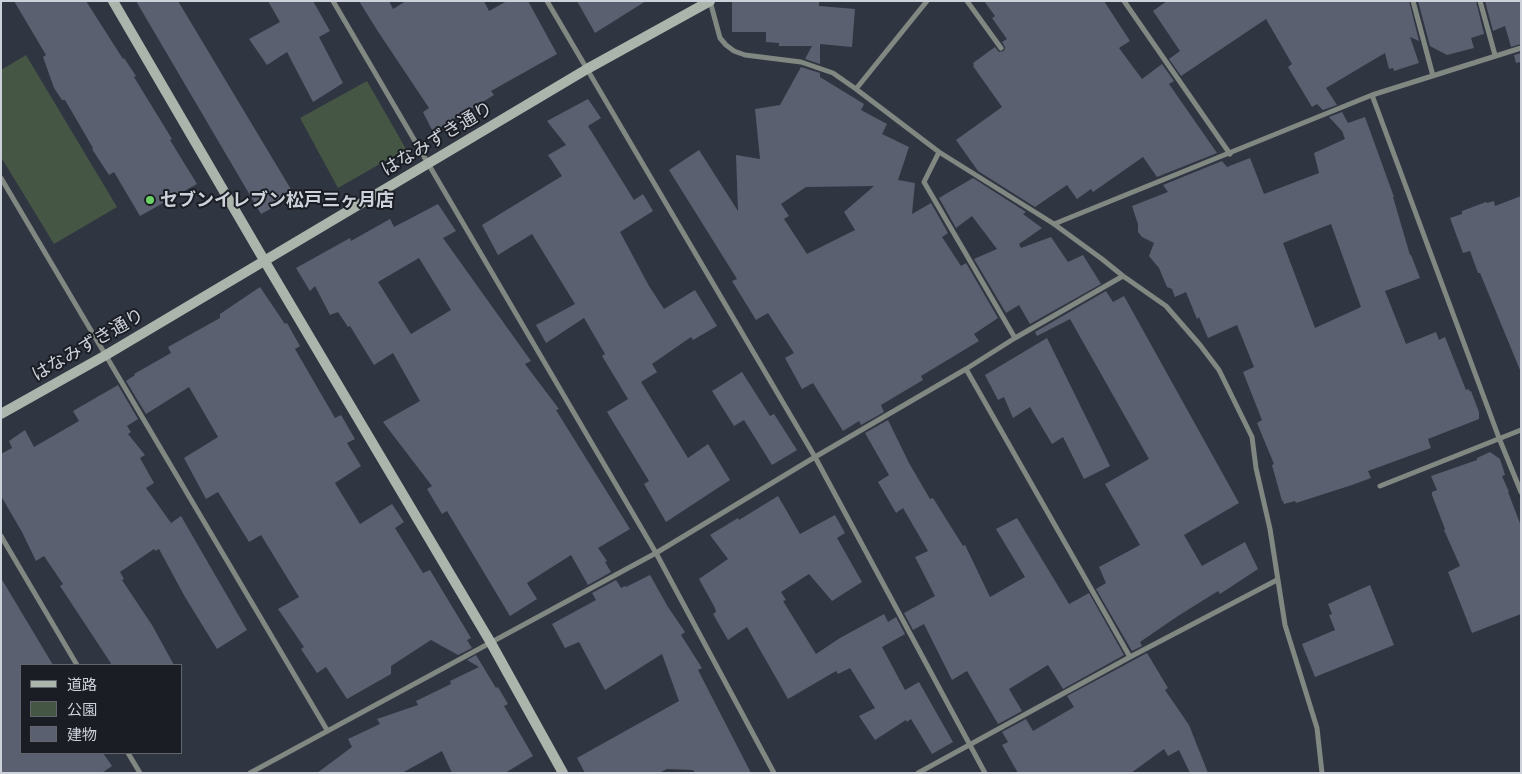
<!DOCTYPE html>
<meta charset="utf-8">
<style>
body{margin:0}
#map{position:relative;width:1522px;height:774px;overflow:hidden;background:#303542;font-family:"Public Sans","Noto Sans JP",sans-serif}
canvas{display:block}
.frame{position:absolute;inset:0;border:2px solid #cdd1da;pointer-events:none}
.legend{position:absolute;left:20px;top:664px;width:162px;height:90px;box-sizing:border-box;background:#1a1d23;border:1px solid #62656c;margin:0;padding:6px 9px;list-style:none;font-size:15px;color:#cdd1da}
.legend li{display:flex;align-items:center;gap:10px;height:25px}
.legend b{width:25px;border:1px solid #62656c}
</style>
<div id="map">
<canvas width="1522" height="774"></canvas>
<div class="frame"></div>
<ul class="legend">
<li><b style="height:6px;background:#acb5ab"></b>道路</li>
<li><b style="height:14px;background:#455644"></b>公園</li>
<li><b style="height:14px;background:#5a606f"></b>建物</li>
</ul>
</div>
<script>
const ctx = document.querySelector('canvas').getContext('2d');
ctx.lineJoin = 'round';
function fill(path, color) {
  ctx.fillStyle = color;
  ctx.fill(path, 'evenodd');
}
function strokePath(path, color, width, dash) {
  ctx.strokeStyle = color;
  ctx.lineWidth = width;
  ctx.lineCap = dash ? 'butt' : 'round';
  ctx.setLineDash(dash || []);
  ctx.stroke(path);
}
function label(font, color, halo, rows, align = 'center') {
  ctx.font = font + ' "Public Sans","Noto Sans JP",sans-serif';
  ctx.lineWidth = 4;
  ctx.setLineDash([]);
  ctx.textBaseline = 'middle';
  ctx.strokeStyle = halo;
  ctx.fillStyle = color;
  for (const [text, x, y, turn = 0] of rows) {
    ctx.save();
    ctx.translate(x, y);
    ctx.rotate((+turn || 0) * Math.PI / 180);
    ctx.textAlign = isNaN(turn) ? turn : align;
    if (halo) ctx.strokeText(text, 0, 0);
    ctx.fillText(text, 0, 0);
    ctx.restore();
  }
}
const green = new Path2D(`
 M26 55 117 207 54 244 1 157V70Z
 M367 81 406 149 338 188 300 118Z`);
const building = new Path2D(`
 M14 1H86L123 59 124 58 136 76 134 77 172 139 170 140 197 184 140 216 114 172 109 175 92 149 93 148 65 100H62L54 88 43 57 46 55Z
 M136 1H178L295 196 261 214Z
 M268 1H313L330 31 319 37 343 83 313 102 287 52 267 65 249 39 280 22Z
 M359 1H389L393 9 406 1H484L489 11 507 1H528L557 54 491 91 494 95 433 132 423 112 429 108 377 30Z
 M577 1H646L595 33Z
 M732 1H819V6L855 9 852 47 820 44V64L805 59 812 46H779V43L766 42V32H732Z
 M984 1H1104L1130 41 1119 48 1142 79 1162 64 1174 81 1169 84 1217 153 1157 177 1143 157 1093 192 1091 189 1077 199 1067 185 1035 207 978 171 956 140 1002 107 973 66 974 65 973 63 995 47 999 52 1004 51 1005 47 1002 42 1007 39 992 18 995 16Z
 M1167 1H1409L1419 41 1410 37 1419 63 1394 71 1393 68 1389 69 1385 53 1326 88 1337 105 1323 110 1317 104 1312 107 1288 67 1292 64 1266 19 1181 76 1169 59 1180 51 1153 11Z
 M1418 1H1476L1484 34 1471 38 1474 48 1447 55 1430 46Z
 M1485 1H1521V44L1511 47 1505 26 1493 31Z
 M1521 53V62L1516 63 1514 55Z
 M801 67 820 73V77L864 104 861 110 887 124 882 134 909 147 898 180 915 183 912 214 931 203 948 233 942 237 961 266 966 263 998 318 974 334 979 341 921 376 923 380 881 405 884 412 861 425 859 421 843 431 813 383 802 389 785 358 794 353 768 313 756 320 732 281 737 279 669 170 699 150 738 211 736 155 760 159 755 109 780 105ZM874 186 844 212 855 230 807 254 784 219 789 216 781 204 806 187Z
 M588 99 601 118 588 126 634 200 643 194 653 211 620 232 649 286 664 309 695 290 717 326 693 340 691 337 652 364 657 372 641 382 688 458 708 444 730 480 666 522 644 484 649 481 607 412 628 399 602 356 605 354 584 318 546 343 536 325 575 304 532 234 498 255 482 225 562 176 548 155 566 145 547 121Z
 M1342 112 1348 123 1365 117 1394 197H1393L1410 255H1411L1420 278 1385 291 1406 344 1436 332 1439 340 1445 337 1466 390 1469 389V391H1471L1479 412V419L1428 439 1431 448 1368 471 1371 478 1352 485 1296 503 1295 501 1284 504 1283 501H1282L1272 465 1274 464 1257 423 1262 420 1243 372 1254 367 1237 325 1208 338 1199 317 1197 319 1186 292 1175 297 1172 289 1167 287 1159 268 1149 256 1154 243 1142 237 1138 232V224L1132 206 1168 192 1163 185 1222 161 1227 167 1250 158 1264 194 1319 173 1314 153 1345 139 1342 131 1329 117ZM1331 224 1361 307 1315 328 1283 243Z
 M973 178 1026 212 1023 214 1042 228 1019 244 1021 248 1051 237 1068 262 1083 255 1101 284 1030 324 1019 305 1006 313 974 259 997 249 972 216 956 228 939 198Z
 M1521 196V370H1520L1480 273H1478L1470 251 1463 253 1450 218 1462 214V211L1486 202 1487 203 1494 201 1495 206Z
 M438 204 456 231 443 238 531 361 525 364 559 409 556 410 630 529 598 548 607 561 605 562 611 572 588 585 571 555 527 583 537 599 510 616 447 511 442 514 427 489 432 486 383 422 420 401 393 353 374 365 350 326 348 327 338 312 330 315 315 286 310 291 296 268 350 238 351 241 390 219 394 227ZM419 258 451 310 411 334 378 282Z
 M260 287 285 324 287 323 300 346 295 349 335 418 341 415 355 439 347 443 361 466 335 483 360 524 392 504 404 522 395 528 423 573 430 570 471 638 467 640 472 648 458 655 431 640 391 666V674L347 699 326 667 317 673 301 649 304 647 278 609 299 597 261 535 249 542 218 492 206 499 184 458 218 437 189 387 146 414 126 381 135 375 134 374 171 353 168 347 220 318V314Z
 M1106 291 1113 302 1124 296 1239 503 1184 535 1202 566 1245 542 1258 569 1220 594 1218 591 1178 616 1140 642 1142 646 1132 651 1096 589 1106 583 1099 567 1140 545 1105 484 1149 459 1070 319 1037 336 1035 332Z
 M1047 338 1110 466 1084 479 1063 437 1052 444 1030 407 1013 418 1004 397 998 400 985 375Z
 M742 372 770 416 774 414 797 450 772 465 744 420 734 426 712 391Z
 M118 385 138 419 127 426 131 432 128 434 145 455 140 458 154 483 146 488 171 523 181 516 247 630 217 649 185 597 159 549 155 551 154 549 120 572 124 579 122 580 152 625 174 665H112L60 586 63 584 44 556 36 561 22 532 1 496V454L12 448 9 441 25 430 34 447 79 421 73 411Z
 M888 420 909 463 930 499 933 498 963 546 965 545 990 597 1025 577 996 529 1017 518 1069 604 1089 593 1124 655 1063 689 1048 665 1009 689 1022 711 998 724 967 671 952 680 924 624 913 630 904 613 935 596 915 557 928 551 903 508 896 513 878 482 889 475 865 433Z
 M1490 452 1500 459 1505 475 1502 476 1509 492H1508L1521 526V614L1472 633 1448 572 1460 566 1444 530 1445 529 1432 495V492L1437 490 1431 476 1477 460V458Z
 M778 496 800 534 835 515 845 533 837 538 862 582 832 601 809 574 781 592 786 600 783 601 816 654 840 638 884 614 888 622 896 617 905 634 882 647 905 690 919 682 953 742 932 754 911 719 907 722 906 720 875 740 859 716 875 708 850 668 838 674 836 671 788 699 747 627 728 640 713 614 716 612 715 608 699 579 728 559 710 535 738 518 739 520Z
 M650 575 668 607 685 632 681 635 702 668 698 670 751 773H695L693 770 667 769 659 773H585L577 758 679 701 662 654 605 690 579 642 565 648 552 624 596 600 592 593 616 580 621 588 625 586 626 587Z
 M1 578 53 665H21V753H103L112 766 102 773H1Z
 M1370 585 1394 645 1315 677 1302 644 1335 630 1329 615 1332 614 1328 604Z
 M1147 653 1168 688 1165 690 1189 725 1208 773H1190L1179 750 1168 756 1164 749 1131 773H1018L1002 745 1008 742 1002 732 1026 719 1033 731 1074 707 1067 696Z
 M476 655 496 688 498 687 508 704 504 706 533 756 505 773H452L442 751 402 773H317L352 747 348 739 380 724 377 719 418 705 416 701 451 684 450 681 479 667 467 660Z`);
const street = new Path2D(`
 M333 1 656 553 774 773
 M547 1 815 457 985 773
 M710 1 720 38 726 45 734 51 745 55 801 62 833 73 856 89 939 152 1054 224 1102 259 1123 276 1166 306 1200 345 1219 370 1252 437 1256 468 1270 529 1285 625 1317 728 1322 773
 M967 1 1001 48
 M1124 1 1230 154
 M1413 1 1433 76
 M1480 1 1495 55
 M856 89 927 1
 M1372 95 1499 438 1521 492
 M939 152 924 182 1015 338
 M1 178 327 730
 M1054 224 1372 95 1521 48
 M966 369 1130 657
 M1380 486 1521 430
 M1 536 77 665
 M128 753 140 773
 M250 773 656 553 815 457 966 369 1015 338 1123 276
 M918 773 1130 657 1277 580`);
const secondary = new Path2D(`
 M113 1 264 260 491 643 563 773
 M1 414 106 355 587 69 710 1`);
const markers = [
 [150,200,5,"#6ad364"]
];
const streetNames = [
 ["はなみずき通り",437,139,-31],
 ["はなみずき通り",88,345,-30]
];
const poiNames = [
 ["セブンイレブン松戸三ヶ月店",160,200]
];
fill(green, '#455644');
fill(building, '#5a606f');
strokePath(street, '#818781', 5);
strokePath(secondary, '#acb5ab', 10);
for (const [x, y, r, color] of markers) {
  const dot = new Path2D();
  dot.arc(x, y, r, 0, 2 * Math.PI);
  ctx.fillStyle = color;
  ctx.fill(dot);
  strokePath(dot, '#1a1d23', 2);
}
label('18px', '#cdd1da', '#1a1d23', streetNames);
label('bold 18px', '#cdd1da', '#1a1d23', poiNames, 'left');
</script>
